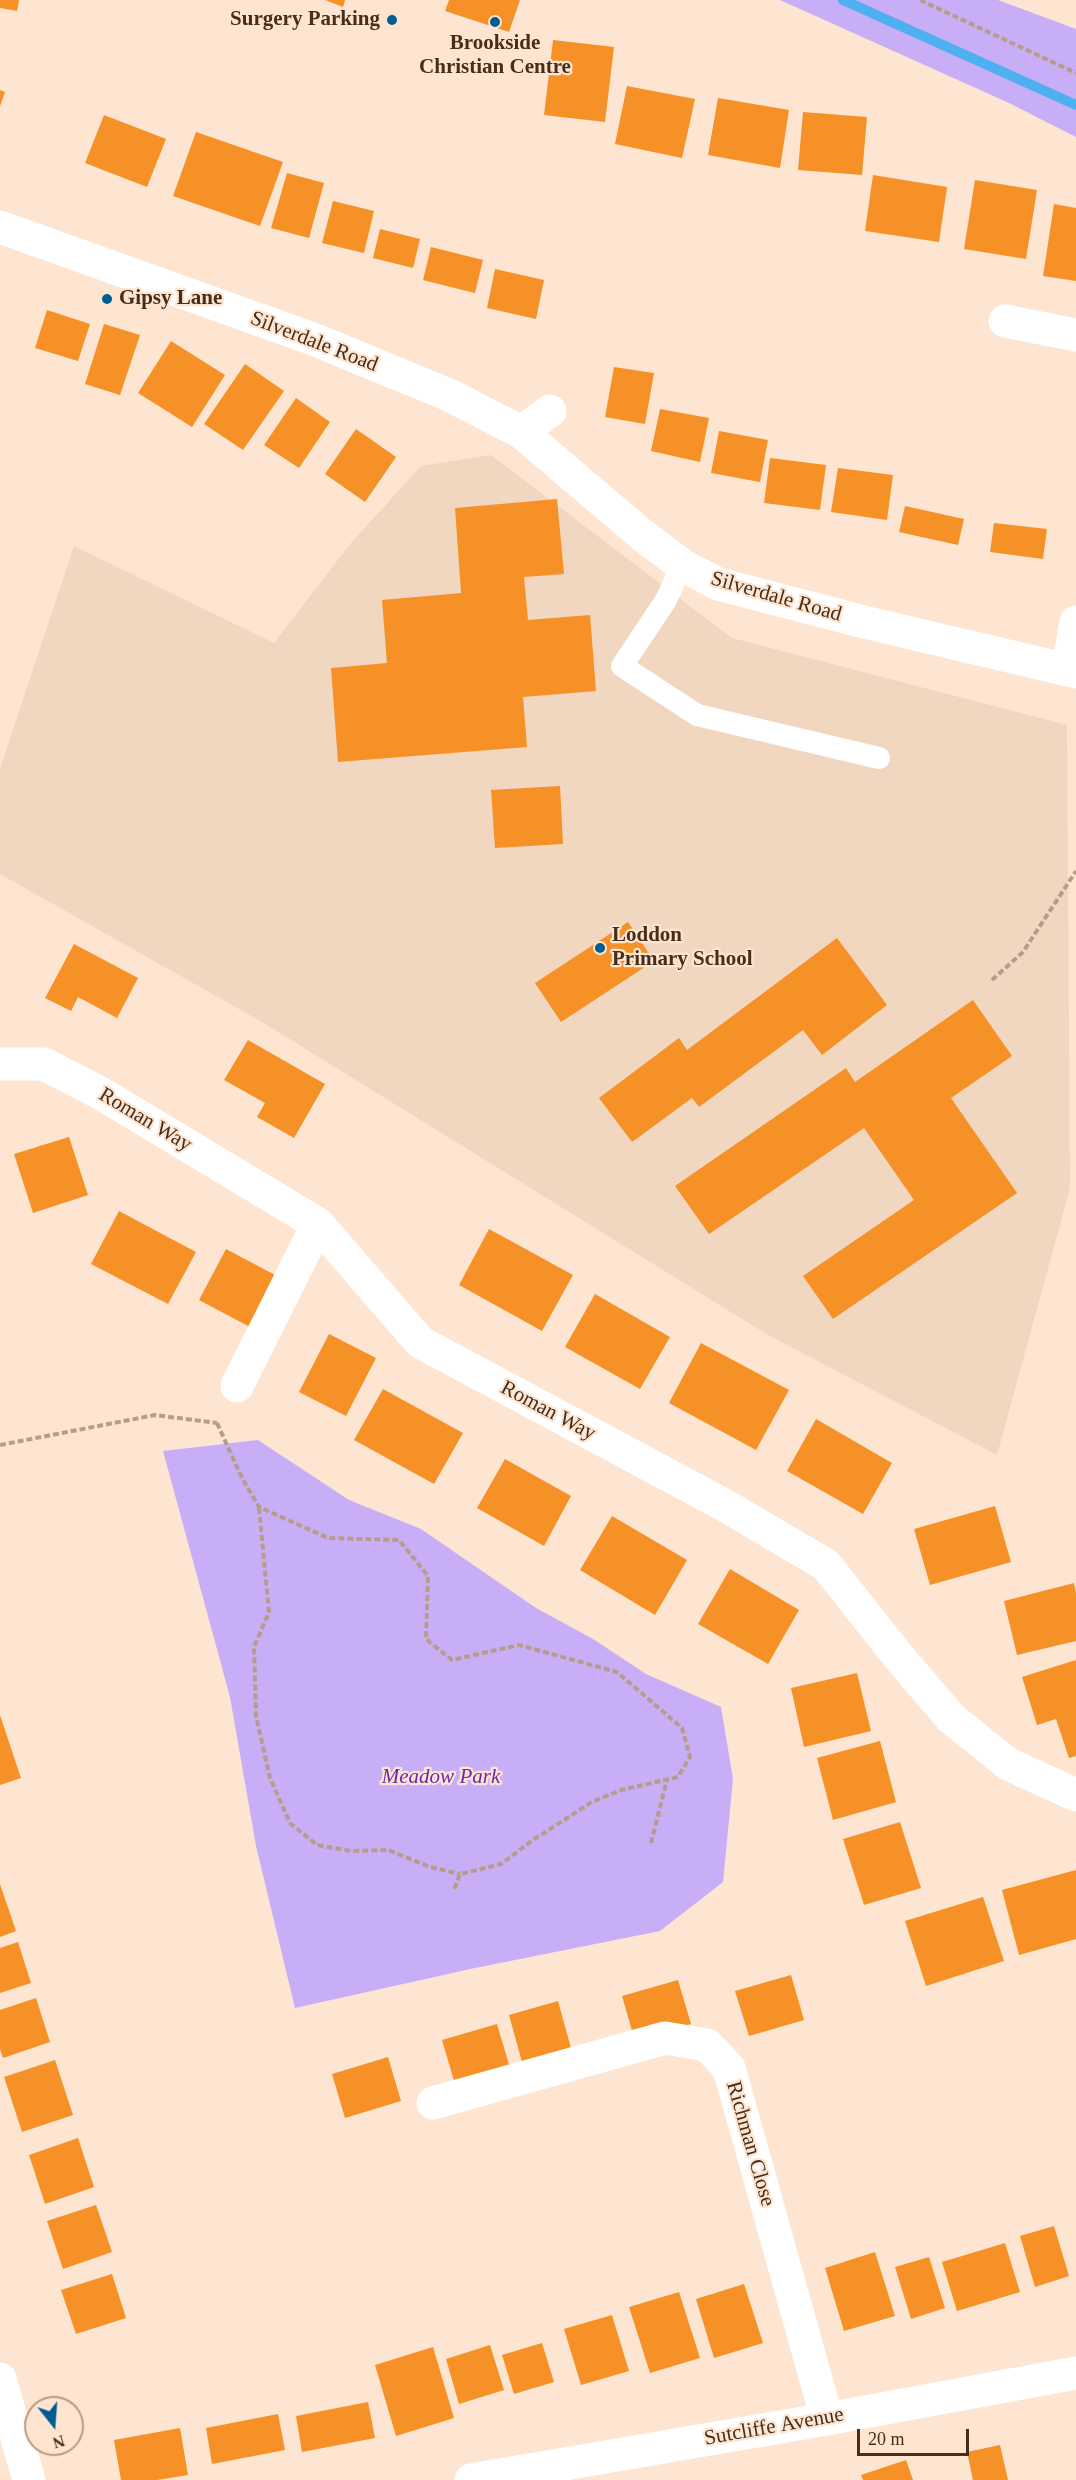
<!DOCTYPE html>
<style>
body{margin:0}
#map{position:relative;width:1076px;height:2480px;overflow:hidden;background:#fee5d2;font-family:Georgia,serif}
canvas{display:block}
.north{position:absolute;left:24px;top:2396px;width:60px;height:60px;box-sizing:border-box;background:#fee5d2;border:2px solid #b49c88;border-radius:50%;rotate:163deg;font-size:16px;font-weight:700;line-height:24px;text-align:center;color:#462e1a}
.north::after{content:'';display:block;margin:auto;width:21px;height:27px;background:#005e8f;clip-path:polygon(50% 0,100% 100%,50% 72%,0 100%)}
.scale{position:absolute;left:857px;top:2429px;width:112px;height:27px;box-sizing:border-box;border:3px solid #462e1a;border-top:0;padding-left:8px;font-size:18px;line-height:21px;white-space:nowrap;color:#462e1a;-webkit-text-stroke:4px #fee5d2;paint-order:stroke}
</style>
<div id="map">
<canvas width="1076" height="2480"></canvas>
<div class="north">N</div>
<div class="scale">20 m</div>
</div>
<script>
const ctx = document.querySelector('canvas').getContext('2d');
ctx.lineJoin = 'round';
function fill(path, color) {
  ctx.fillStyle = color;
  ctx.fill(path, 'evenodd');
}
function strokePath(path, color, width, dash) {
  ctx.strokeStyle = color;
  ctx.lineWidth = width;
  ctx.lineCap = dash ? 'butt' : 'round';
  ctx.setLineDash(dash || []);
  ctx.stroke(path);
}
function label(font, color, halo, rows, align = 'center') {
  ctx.font = font + ' Georgia,serif';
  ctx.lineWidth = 4.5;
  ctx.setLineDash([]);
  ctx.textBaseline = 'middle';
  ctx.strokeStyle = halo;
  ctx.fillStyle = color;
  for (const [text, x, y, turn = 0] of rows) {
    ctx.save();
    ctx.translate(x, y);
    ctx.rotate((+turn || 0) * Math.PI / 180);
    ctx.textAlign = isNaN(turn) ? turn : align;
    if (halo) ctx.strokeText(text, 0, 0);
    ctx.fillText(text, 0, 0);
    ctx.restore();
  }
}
const built = new Path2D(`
 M491 455 732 638 1067 725 1070 1188 997 1455 768 1335 262 1022 0 874V769L74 546 274 643 351 543 421 466Z`);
const green = new Path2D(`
 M780 0H998L1076 29V137L1009 103Z
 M258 1440 349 1500 421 1529 536 1608 593 1639 646 1674 721 1707 733 1779 723 1882 660 1931 475 1968 295 2008 256 1846 230 1697 163 1451Z`);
const stream = new Path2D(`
 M843 0 1076 105`);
const building = new Path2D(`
 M0 0H19L17 11 0 8Z
 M325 0H345L343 7Z
 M449 0H520L509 32 445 11Z
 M553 40 614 47 605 122 544 115Z
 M627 86 695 99 682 158 615 144Z
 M0 90 5 92 0 106Z
 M718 98 789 110 780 168 708 155Z
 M803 112 867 117 862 175 798 170Z
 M104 115 166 139 147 187 85 163Z
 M196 132 283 162 260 226 173 196Z
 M287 173 324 183 309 238 271 228Z
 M873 175 947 187 939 242 865 231Z
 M975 180 1037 190 1026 259 964 249Z
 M333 201 374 211 364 253 322 243Z
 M1054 204 1076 208V281L1043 276Z
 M380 229 420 239 413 268 373 258Z
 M431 247 483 260 475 293 423 280Z
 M495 269 544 280 536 319 487 308Z
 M47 310 90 324 78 361 35 348Z
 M104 324 140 335 120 395 85 384Z
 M171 341 225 375 192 427 138 393Z
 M245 364 284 391 243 450 204 424Z
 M614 367 654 373 645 424 605 417Z
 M296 398 330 422 299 468 264 445Z
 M660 409 709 418 700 462 651 451Z
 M356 429 396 457 365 502 325 474Z
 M719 431 768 440 760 482 711 473Z
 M770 458 826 465 820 510 764 503Z
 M838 468 893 475 887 520 831 512Z
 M557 499 564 574 524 577 528 620 590 615 596 691 523 697 527 747 338 762 331 668 387 663 382 600 461 593 455 508Z
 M905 506 964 519 958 545 899 532Z
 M994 523 1047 529 1043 559 990 552Z
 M560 786 563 844 495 848 491 790Z
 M628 922 654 961 561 1022 535 983Z
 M837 938 887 1005 822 1055 803 1030 699 1107 692 1098 632 1142 599 1098 679 1038 687 1050Z
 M74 944 138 978 117 1018 78 997 71 1011 45 998Z
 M973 1000 1012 1056 951 1098 1017 1193 833 1319 803 1276 914 1200 864 1128 709 1234 675 1186 846 1068 855 1082Z
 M248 1040 325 1084 294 1138 257 1117 265 1103 224 1080Z
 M69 1137 88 1195 33 1213 14 1154Z
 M119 1211 196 1252 168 1304 91 1264Z
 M489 1229 573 1275 542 1331 459 1285Z
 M226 1249 277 1276 250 1327 199 1300Z
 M595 1294 670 1337 640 1389 565 1347Z
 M329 1334 376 1358 346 1416 299 1392Z
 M701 1343 789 1390 756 1450 669 1403Z
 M383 1389 463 1433 434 1484 354 1440Z
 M816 1419 892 1463 863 1514 787 1471Z
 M505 1459 571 1496 544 1546 477 1508Z
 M995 1506 1011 1562 930 1585 914 1529Z
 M612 1516 687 1560 655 1615 580 1570Z
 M730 1569 799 1610 768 1664 698 1624Z
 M1074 1583 1076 1593V1641L1017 1655 1004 1601Z
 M1076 1660V1756L1069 1758 1056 1719 1037 1725 1022 1677Z
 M857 1673 871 1731 804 1747 791 1688Z
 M0 1715 21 1778 0 1785Z
 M880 1741 896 1802 833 1820 817 1758Z
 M900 1822 921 1888 864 1905 843 1839Z
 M1076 1870V1939L1019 1955 1002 1890Z
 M0 1884 16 1931 0 1937Z
 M983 1897 1004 1961 926 1986 905 1921Z
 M18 1942 31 1983 0 1993V1948Z
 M791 1975 804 2020 749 2036 735 1991Z
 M678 1980 691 2024 635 2041 622 1996Z
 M36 1998 50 2042 3 2058 0 2049V2010Z
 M558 2001 571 2048 522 2062 509 2015Z
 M497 2024 510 2068 455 2084 442 2040Z
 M388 2057 401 2101 345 2118 332 2074Z
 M55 2060 73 2115 22 2132 4 2077Z
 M78 2138 94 2187 45 2204 29 2155Z
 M96 2205 112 2252 63 2269 47 2221Z
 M1054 2226 1069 2276 1035 2287 1020 2236Z
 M1005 2243 1020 2292 957 2311 942 2262Z
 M875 2252 895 2316 844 2331 825 2268Z
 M929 2257 945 2308 911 2319 895 2267Z
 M112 2274 126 2318 76 2334 61 2290Z
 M744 2284 763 2343 714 2358 696 2299Z
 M679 2292 700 2358 650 2373 629 2307Z
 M612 2315 629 2371 581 2385 564 2329Z
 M542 2343 554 2382 514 2394 502 2355Z
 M490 2345 504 2390 459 2404 446 2359Z
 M433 2347 454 2418 396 2436 375 2365Z
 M368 2402 375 2438 302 2452 296 2416Z
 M278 2414 285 2450 212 2464 206 2428Z
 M180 2428 188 2475 157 2480H121L114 2440Z
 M1000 2445 1008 2480H973L967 2452Z
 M906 2460 913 2480H863L861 2475Z`);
const path = new Path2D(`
 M920 0 1076 73
 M992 980 1023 952 1076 871
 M217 1423 242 1478 259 1507 328 1538 399 1540 428 1576 426 1639 452 1660 519 1645 617 1672 682 1728 690 1757 678 1777 621 1790 592 1802 533 1840 501 1864 460 1874 454 1890
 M0 1445 155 1415 217 1423
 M259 1508 269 1612 254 1647 256 1716 270 1778 290 1823 317 1845 351 1851 388 1850 430 1867 460 1874
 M651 1843 667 1780`);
const lane = new Path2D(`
 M682 565 666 600 622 666 697 715 879 758`);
const street = new Path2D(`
 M0 227 313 339 449 395 521 432 641 534 682 565 718 584 864 622 1076 672
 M1005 321 1076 335
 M521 432 550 411
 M1068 670 1076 622
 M0 1064H44L102 1094 318 1224 420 1342 726 1506 826 1565 898 1656 951 1718 1008 1764 1076 1795
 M237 1386 318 1224
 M433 2103 665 2038 707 2045 729 2068 827 2419
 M0 2379 29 2480
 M471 2480 827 2419 1076 2373`);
const markers = [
 [392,20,6,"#005e8f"],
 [495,22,6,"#005e8f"],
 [107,299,6,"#005e8f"],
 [600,948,6,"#005e8f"]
];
const poiNames = [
 ["Surgery Parking",380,20,"right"],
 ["Brookside",495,44,"center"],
 ["Christian Centre",495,68,"center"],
 ["Gipsy Lane",119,299],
 ["Loddon",612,936],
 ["Primary School",612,960]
];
const streetNames = [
 ["Silverdale Road",314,342,21],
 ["Silverdale Road",776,597,16],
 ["Roman Way",145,1120,31],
 ["Roman Way",548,1411,28],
 ["Richman Close",750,2144,74],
 ["Sutcliffe Avenue",774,2427,-10]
];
const parkNames = [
 ["Meadow Park",441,1777]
];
fill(built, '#f1d6c0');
fill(green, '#c8adf7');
strokePath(stream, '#4fb0f0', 10);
fill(building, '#f59126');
strokePath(path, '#b69d8a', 4, [6, 3]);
strokePath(lane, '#fff', 22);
strokePath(street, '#fff', 33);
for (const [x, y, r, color] of markers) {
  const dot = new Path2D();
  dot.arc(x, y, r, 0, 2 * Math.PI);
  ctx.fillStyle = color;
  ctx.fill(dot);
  strokePath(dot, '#fee5d2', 2);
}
label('bold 21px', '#462e1a', '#fee5d2', poiNames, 'left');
label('21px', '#462e1a', '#fee5d2', streetNames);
label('italic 21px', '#692aac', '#fee5d2', parkNames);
</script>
